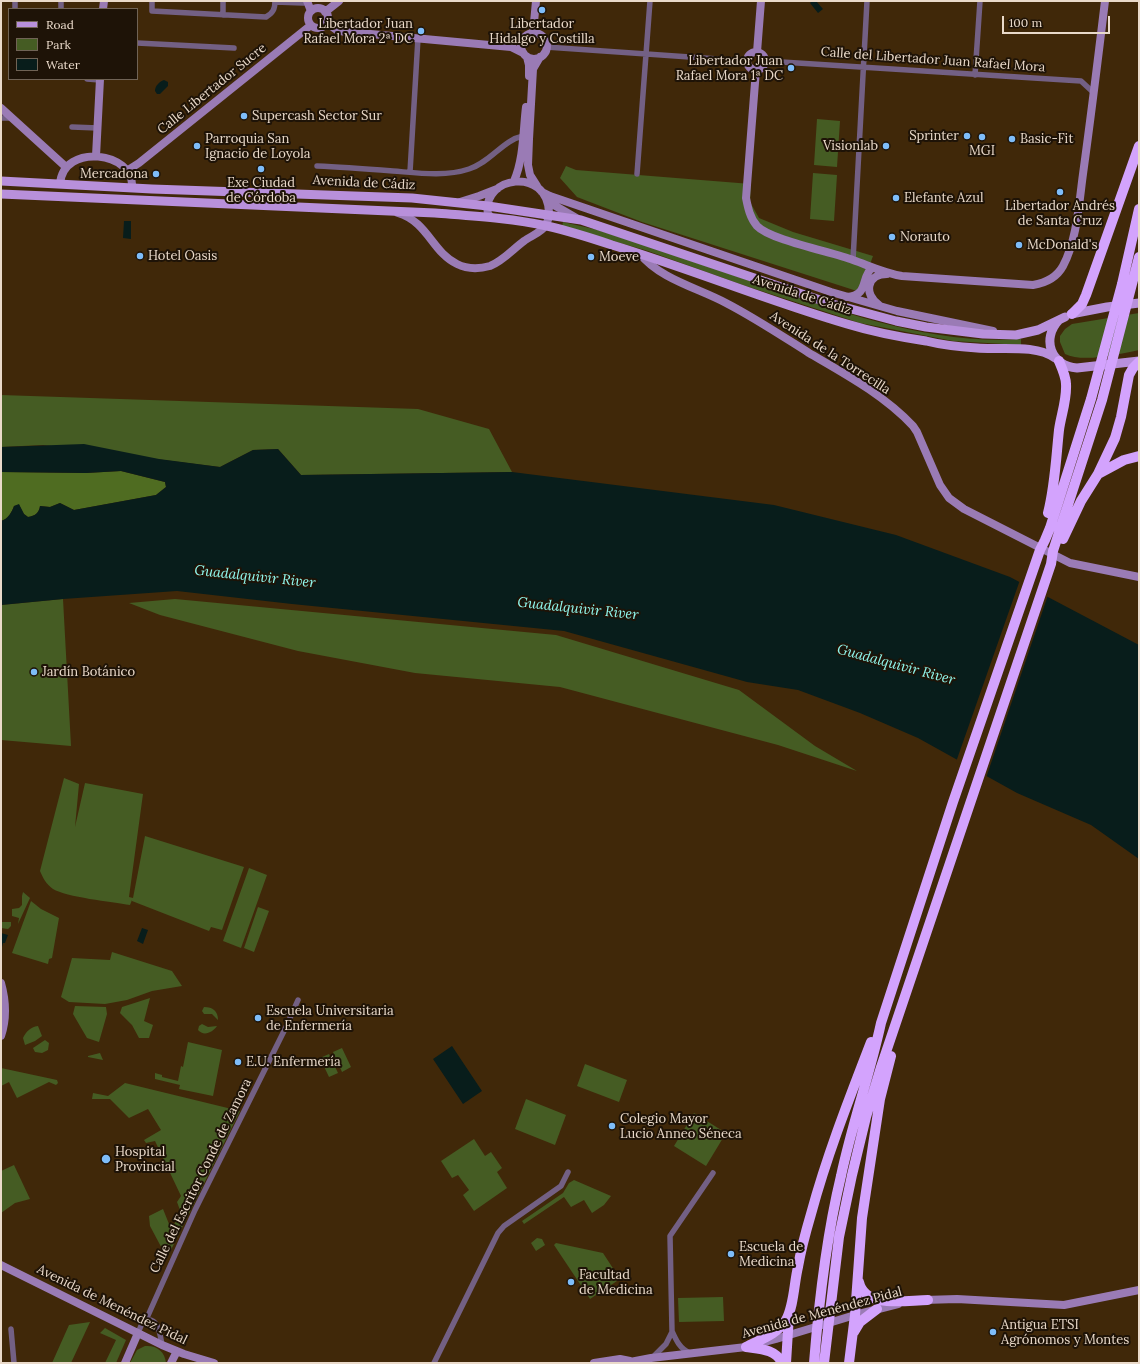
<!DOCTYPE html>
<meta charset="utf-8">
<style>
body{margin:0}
#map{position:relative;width:1140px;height:1364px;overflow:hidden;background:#402809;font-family:Lora,serif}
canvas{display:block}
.frame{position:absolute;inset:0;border:2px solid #eadaca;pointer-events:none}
.legend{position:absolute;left:8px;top:8px;width:130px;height:72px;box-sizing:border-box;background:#1e1307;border:1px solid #706355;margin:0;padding:5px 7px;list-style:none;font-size:12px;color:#eadaca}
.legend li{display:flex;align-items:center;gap:8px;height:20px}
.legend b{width:20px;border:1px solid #706355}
.scale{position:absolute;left:1002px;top:16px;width:108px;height:18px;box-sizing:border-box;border:2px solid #eadaca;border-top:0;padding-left:5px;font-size:12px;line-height:14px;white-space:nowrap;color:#eadaca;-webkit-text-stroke:3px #1e1307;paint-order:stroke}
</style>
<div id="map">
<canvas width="1140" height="1364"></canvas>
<div class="frame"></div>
<ul class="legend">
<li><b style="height:5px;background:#b890db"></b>Road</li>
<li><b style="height:11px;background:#455c23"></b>Park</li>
<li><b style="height:11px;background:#081d1b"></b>Water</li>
</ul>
<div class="scale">100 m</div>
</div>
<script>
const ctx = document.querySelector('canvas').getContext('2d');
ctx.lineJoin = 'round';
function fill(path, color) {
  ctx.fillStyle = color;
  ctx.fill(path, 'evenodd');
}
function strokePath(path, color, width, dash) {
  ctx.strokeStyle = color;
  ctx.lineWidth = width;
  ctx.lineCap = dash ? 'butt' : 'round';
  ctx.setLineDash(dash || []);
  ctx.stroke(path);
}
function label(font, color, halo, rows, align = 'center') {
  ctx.font = font + ' Lora,serif';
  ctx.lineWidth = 4;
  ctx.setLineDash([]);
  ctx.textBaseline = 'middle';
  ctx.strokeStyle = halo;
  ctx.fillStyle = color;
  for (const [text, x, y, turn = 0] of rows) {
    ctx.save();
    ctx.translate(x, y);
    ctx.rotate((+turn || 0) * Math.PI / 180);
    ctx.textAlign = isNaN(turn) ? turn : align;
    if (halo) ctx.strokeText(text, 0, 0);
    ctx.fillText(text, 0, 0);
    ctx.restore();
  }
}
const green = new Path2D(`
 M817 119 840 121 837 167 814 165Z
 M566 166 576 170 751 184 750 202 759 218 793 232 873 256 860 292 642 222 577 197 560 178Z
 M813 173 837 175 834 221 810 219Z
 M563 222 598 230C653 248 707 266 762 285 844 313 933 345 1021 339V345L953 341 860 323 743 285 648 251 562 226Z
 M1139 313V350C1119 354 1083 363 1065 354L1060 342V336L1065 329 1072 324Z
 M1 395 418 409 489 429 512 472 301 475 278 449 253 450 220 467 43 445 1 447Z
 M63 599 71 746 1 740V605Z
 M175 599 556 635 739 690 815 746 857 771 778 745 560 687 415 673 298 651 160 615 129 603Z
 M64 778 79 784 75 827 85 783 143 794 129 897 133 898 145 836 244 867 222 930 211 927 209 931 132 901V900L130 905C112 902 66 897 53 889 46 884 43 878 40 871Z
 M249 868 267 875 241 948 223 941Z
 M23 892 30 898 18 924 19 918 12 916V909L19 908 22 905V896Z
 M31 901 41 909 59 918 52 958 49 959 48 964 12 953Z
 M258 907 269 911 254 952 244 948Z
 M1 922H11V926L8 929 1 928Z
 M112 952 172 971 182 986 152 991 127 1000 105 1004 69 1002 61 997 72 958 110 960Z
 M150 998 144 1021 153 1025 149 1038H139L132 1025 120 1013 122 1007Z
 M75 1006 106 1007 107 1014 99 1042 87 1038 73 1014Z
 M204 1007C213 1007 218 1011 218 1020L212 1014H204L202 1011Z
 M202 1024 208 1027 217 1026C213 1032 204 1037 198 1030L199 1026Z
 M38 1026 42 1036 35 1041 25 1045 23 1038C26 1032 30 1027 38 1026Z
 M45 1040 49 1043 48 1050 42 1053 35 1052 33 1048Z
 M188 1042 222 1050 213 1096 179 1089 180 1085 155 1079V1073L162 1075V1077L178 1081 181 1066 183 1067Z
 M342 1048 351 1067 342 1072 333 1052Z
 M100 1053 103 1060 88 1057V1056Z
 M329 1054 338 1073 329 1077 320 1058Z
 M585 1064 627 1080 619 1102 577 1086Z
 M1 1068 57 1080 58 1083 56 1085 49 1082 17 1098 9 1082 1 1086Z
 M125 1083 240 1111 167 1258 150 1226 149 1216 163 1209 171 1229 181 1213 177 1202 181 1196 155 1141 146 1143 144 1140 161 1130 148 1109 129 1118 110 1099H92L93 1093 108 1096Z
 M526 1099 566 1115 555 1145 515 1129Z
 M694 1113 726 1133 706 1166 674 1146Z
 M474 1139 485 1156 491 1152 502 1168 497 1172 507 1188 474 1211 463 1195 469 1190 458 1175 452 1178 441 1161Z
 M14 1165 30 1199 15 1203 1 1213V1171Z
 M574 1180 611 1196 604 1205 592 1213 584 1200 571 1207 564 1197 524 1224 522 1221 563 1193 569 1183Z
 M537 1238 542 1239 545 1245 536 1251 531 1243Z
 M556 1243 603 1253 620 1279 590 1299 554 1245Z
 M723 1297 724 1321 679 1322 678 1298Z
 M90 1322 71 1363H52L69 1325Z
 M105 1328 126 1340 116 1363H105L116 1340 100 1333Z
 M145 1346C156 1345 165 1351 166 1363H130L137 1350Z`);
const forest = new Path2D(`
 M121 471 165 482 166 487 156 495 74 510 60 503 50 507 40 506C39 513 35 516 28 517L24 514 19 505 14 506C12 512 8 519 1 521V472L86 473Z`);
const water = new Path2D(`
 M812 1H816L823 9 818 13 810 3Z
 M164 80 168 82V86L160 94H157L155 91C155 86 159 82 164 80Z
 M124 221H131V239L123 238Z
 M84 444 159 459 220 467 253 450 278 449 301 475 512 472 774 505 896 535 1010 577 1139 645V859L1091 825 1017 793 918 738 860 713 798 690 747 682 564 631 292 604 177 591 63 599 1 605V521C8 519 12 512 14 506L19 504 24 514 28 517C35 516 39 513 40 506L50 507 60 503 74 510 156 495 166 487 165 482 121 471 86 473 1 472V447Z
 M142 928 148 930 143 944 137 941Z
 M1 933 8 935 5 943H3L2 947H1Z
 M452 1046 482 1091 463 1104 433 1059Z`);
const pier = new Path2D(`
 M1020 580 1048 595 986 778 956 762Z`);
const street = new Path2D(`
 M152 1V11L266 17C273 13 275 9 275 1
 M223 1V15
 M275 2 303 3 307 2
 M15 9V1
 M61 9V1
 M137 43 234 48
 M546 47 747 61
 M766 61 1081 81 1094 93
 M975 75 980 1
 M87 79 100 80
 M1 118H13
 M72 127 98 128
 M317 166C343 167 368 169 393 171 418 173 445 177 469 169 491 162 503 140 523 136
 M410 172 418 38
 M637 174 650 1
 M853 260 867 1
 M146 1320 195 1210 286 1027 298 1000
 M11 1329 14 1363
 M138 1333 143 1321 146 1320C159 1318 160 1335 162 1345
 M690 1353C680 1349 676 1340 672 1331L670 1236 713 1173
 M653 1357 666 1344 672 1332
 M434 1363 498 1233 504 1226 561 1186 568 1172`);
const secondary = new Path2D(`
 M307 1 311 11
 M308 18a10 10 0 1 1 20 0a10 10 0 1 1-20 0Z
 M103 9 104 1
 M325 12 339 1
 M327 23 338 31 511 47 523 53
 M533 33 536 1
 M521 46a13 13 0 1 1 26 0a13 13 0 1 1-26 0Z
 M747 61a9 9 0 1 1 18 0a9 9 0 1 1-18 0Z
 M757 52 761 1
 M527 57 529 65V76
 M756 70 746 198C748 208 750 218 757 226 770 240 832 252 853 260 870 266 884 273 902 276L1033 285C1045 283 1057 277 1063 266 1077 240 1079 203 1083 174 1091 116 1098 59 1105 1
 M1 108 66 167
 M96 156 100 79
 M128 170 139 163 311 25
 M514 181C524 158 523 131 526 107
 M60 184C63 142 135 152 132 187
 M537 186 530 175 528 165 529 139 533 69 540 57
 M542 192 550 196 831 292 897 311 993 331
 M547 201 578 219
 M460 202 479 196 497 189
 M398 213C428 222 432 252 457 264 467 269 479 269 490 266 503 261 513 249 524 241 531 236 542 232 546 225 548 221 549 217 549 213 548 166 481 176 488 214L491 217
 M640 254C660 279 698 288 726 303 755 318 782 336 809 353 845 374 884 395 913 426L917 432 940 485 949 498 964 509 1070 563 1139 577
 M847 297C869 296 861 276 872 268
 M879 305C863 294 867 274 887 274
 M1 983C6 1001 7 1018 1 1036
 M1 1265 162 1345 184 1354 214 1363
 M924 1300 957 1299 1064 1305 1139 1290
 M125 1363 138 1333
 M171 1363 177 1351
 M594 1363 620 1359 630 1361
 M625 1363 651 1358 746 1347 776 1339 855 1315 898 1304`);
const primary = new Path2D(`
 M1 181 152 189 412 198 488 206 581 220 829 303 896 321 926 327 983 334 1016 335 1038 330 1065 317
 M1 194 435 213C473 216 511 218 547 226 569 231 591 238 612 245 691 269 768 301 847 324 873 332 899 337 926 341 942 345 960 347 977 348 1000 350 1036 344 1055 358
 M1071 314 1107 307 1139 303
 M1059 320C1041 339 1051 366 1077 368L1139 361`);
const highway = new Path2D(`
 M1072 314 1082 304 1086 295 1139 146
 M1098 474 1124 460 1139 456
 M1048 513C1055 486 1056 458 1059 430 1061 415 1067 400 1066 384 1066 377 1062 368 1059 361
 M1063 539 1081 501 1098 474 1115 438 1121 417 1129 375 1133 368 1139 362
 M859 1282C865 1309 906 1300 928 1300
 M854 1332 860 1322 877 1309
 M746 1347C759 1340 778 1334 786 1320 794 1306 794 1283 798 1267 801 1249 806 1231 811 1214 827 1155 849 1099 871 1042
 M746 1347C759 1349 776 1349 782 1363
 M786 1363 789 1315
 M814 1363C819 1300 826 1238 841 1176 852 1124 870 1074 881 1023L953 802 1040 550 1045 540 1050 528 1091 399 1122 284 1139 209
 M824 1363 839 1237 852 1175 866 1117 881 1067 1051 564 1053 551 1102 400 1139 257
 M849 1363 855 1315 862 1218 880 1099 891 1056`);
const markers = [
 [542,10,4,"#7ebdf9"],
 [421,31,4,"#7ebdf9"],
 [791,68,4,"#7ebdf9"],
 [244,116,4,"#7ebdf9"],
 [967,136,4,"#7ebdf9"],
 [982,137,4,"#7ebdf9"],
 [1012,139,4,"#7ebdf9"],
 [197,146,4,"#7ebdf9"],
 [886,146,4,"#7ebdf9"],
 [261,169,4,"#7ebdf9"],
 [156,174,4,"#7ebdf9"],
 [1060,192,4,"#7ebdf9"],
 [896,198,4,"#7ebdf9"],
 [892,237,4,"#7ebdf9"],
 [1019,245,4,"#7ebdf9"],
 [140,256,4,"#7ebdf9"],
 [591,257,4,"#7ebdf9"],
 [34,672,4,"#7ebdf9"],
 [258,1018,4,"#7ebdf9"],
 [238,1062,4,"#7ebdf9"],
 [612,1126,4,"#7ebdf9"],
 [106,1159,5,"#7ebdf9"],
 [731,1254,4,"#7ebdf9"],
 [571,1282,4,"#7ebdf9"],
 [993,1332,4,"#7ebdf9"]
];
const poiNames = [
 ["Libertador Juan",413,24,"right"],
 ["Rafael Mora 2ª DC",413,39,"right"],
 ["Libertador",542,24,"center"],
 ["Hidalgo y Costilla",542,39,"center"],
 ["Libertador Juan",783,61,"right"],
 ["Rafael Mora 1ª DC",783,76,"right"],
 ["Supercash Sector Sur",252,116],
 ["Sprinter",959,136,"right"],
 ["Parroquia San",205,139],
 ["Ignacio de Loyola",205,154],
 ["Basic-Fit",1020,139],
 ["Visionlab",878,146,"right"],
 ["MGI",982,151,"center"],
 ["Mercadona",148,174,"right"],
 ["Exe Ciudad",261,183,"center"],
 ["de Córdoba",261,198,"center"],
 ["Elefante Azul",904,198],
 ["Libertador Andrés",1060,206,"center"],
 ["de Santa Cruz",1060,221,"center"],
 ["Norauto",900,237],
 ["McDonald's",1027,245],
 ["Hotel Oasis",148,256],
 ["Moeve",599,257],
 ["Jardín Botánico",42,672],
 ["Escuela Universitaria",266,1011],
 ["de Enfermería",266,1026],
 ["E.U. Enfermería",246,1062],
 ["Colegio Mayor",620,1119],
 ["Lucio Anneo Séneca",620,1134],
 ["Hospital",115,1152],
 ["Provincial",115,1167],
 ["Escuela de",739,1247],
 ["Medicina",739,1262],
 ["Facultad",579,1275],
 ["de Medicina",579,1290],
 ["Antigua ETSI",1001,1325],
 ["Agrónomos y Montes",1001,1340]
];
const streetNames = [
 ["Calle del Libertador Juan Rafael Mora",933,60,4],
 ["Calle Libertador Sucre",212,89,-39],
 ["Avenida de Cádiz",364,183,3],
 ["Avenida de Cádiz",802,295,18],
 ["Avenida de la Torrecilla",830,353,33],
 ["Calle del Escritor Conde de Zamora",201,1176,-64],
 ["Avenida de Menéndez Pidal",112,1305,26],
 ["Avenida de Menéndez Pidal",822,1313,-15]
];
const waterNames = [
 ["Guadalquivir River",255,577,6],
 ["Guadalquivir River",578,609,6],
 ["Guadalquivir River",896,665,15]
];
fill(green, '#455c23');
fill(forest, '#4f6c21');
fill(water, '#081d1b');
fill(pier, '#402809');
strokePath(street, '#736084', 5.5);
strokePath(secondary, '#9a7bb5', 8);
strokePath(primary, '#b890db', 9);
strokePath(highway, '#d3a3fd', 10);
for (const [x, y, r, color] of markers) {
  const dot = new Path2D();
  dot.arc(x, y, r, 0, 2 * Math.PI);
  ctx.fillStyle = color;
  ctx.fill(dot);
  strokePath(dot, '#1e1307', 1.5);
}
label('13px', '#eadaca', '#1e1307', poiNames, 'left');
label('13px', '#eadaca', '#1e1307', streetNames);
label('italic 14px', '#91f9ef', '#1e1307', waterNames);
</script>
